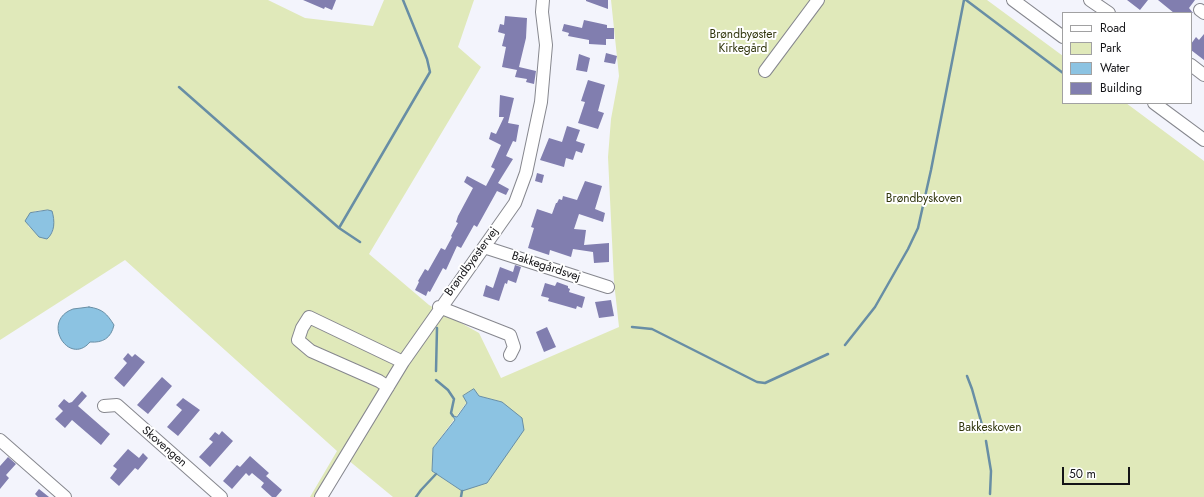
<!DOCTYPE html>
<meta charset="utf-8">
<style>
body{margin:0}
#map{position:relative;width:1204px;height:497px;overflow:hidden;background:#f3f4fc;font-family:Jost,sans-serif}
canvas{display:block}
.legend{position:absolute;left:1062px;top:12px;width:130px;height:92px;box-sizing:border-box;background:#fff;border:1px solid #a1a1a2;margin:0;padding:5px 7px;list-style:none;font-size:12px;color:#141417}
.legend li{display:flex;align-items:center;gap:8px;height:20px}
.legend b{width:20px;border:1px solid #a1a1a2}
.scale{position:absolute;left:1062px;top:467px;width:68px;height:18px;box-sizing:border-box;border:2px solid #141417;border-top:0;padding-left:5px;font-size:12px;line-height:14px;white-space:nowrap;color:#141417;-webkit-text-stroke:3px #fff;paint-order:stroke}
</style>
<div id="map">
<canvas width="1204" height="497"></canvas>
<ul class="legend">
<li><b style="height:5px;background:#fff"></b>Road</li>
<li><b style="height:11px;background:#e0e9ba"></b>Park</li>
<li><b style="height:11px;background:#8cc3e2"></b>Water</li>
<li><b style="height:11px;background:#817eaf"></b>Building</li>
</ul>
<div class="scale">50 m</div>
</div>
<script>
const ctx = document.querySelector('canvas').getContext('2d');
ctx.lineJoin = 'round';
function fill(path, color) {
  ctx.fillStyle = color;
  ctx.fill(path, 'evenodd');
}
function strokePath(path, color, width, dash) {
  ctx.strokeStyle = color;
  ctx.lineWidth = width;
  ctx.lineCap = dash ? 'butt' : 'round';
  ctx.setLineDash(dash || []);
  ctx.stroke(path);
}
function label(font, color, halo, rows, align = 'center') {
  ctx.font = font + ' Jost,sans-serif';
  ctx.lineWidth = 4;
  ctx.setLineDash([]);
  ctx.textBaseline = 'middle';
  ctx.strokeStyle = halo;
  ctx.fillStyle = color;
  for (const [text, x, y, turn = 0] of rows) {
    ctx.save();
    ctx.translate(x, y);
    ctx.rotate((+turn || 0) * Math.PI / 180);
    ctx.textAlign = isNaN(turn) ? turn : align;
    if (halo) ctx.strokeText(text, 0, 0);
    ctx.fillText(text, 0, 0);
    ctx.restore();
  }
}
const green = new Path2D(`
 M0 0H268L305 18 373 26 384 0H474L458 47 481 67 369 254 429 305 479 333 501 378 619 327 614 282 608 157 611 119 619 76 611 0H987L1063 56V103H1126L1204 161V497H393L342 455 316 497H310L337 451 125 260 0 340ZM48 210 53 232 43 238 28 226 35 211ZM479 396 502 402 462 491 432 471 433 448 467 402Z`);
const water = new Path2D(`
 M48 210 52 211C55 221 55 232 47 239L39 237 25 221 30 213Z
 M89 307C103 309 107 314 114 325 111 338 103 343 90 342 69 367 40 321 73 309 78 308 84 308 89 307Z
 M474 389 479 396 502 402 522 418 524 430 487 483 462 491 432 471 433 448 455 420 453 416 457 417 467 403 463 396Z`);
const stream = new Path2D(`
 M966 0 1063 73
 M179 87 339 228 360 242
 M339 228 430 72 427 59 403 0
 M632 327 652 329 757 382 765 383 828 354
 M845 345 875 307 908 249 918 228 931 170 964 0
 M436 371 437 328
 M967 376 972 389 984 432
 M436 380 448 390 454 399 451 413 453 416
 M986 441 991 471 990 494
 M416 497 421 490 436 474
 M461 497 462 491`);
const building = new Path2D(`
 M303 0H336L332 10 325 7 324 9Z
 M586 0H608V9L586 1Z
 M1127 0H1148L1140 10Z
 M1158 0H1195L1189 8 1193 13H1174Z
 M505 16 527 18 526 38 519 67 536 71 534 84 526 82 527 79 515 77 517 70 502 67 506 47 502 46 505 34 498 32 500 24 504 25Z
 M584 20 607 25V28H614V39H606V45L589 44V40L568 36 569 33 562 31 564 24 582 28Z
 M1204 34V60L1191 50V44L1196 37 1199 40Z
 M606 53 617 56 615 64 604 62Z
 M579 54 590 58 587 72 576 70Z
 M588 80 605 85 598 111 604 113 598 129 578 123 585 102 581 101Z
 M500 95 514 98 508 123 519 125 516 142 513 141 506 156 513 159 498 183 509 189 506 195 497 191 477 227 474 225 461 248 457 246 446 270 443 268 430 292 428 291 426 296 415 290 419 282 418 281 425 269 428 271 441 248 445 250 452 237 451 236 458 223 456 222 458 216 473 188 464 182 467 176 486 186 495 169 491 167 501 145 489 139 491 132 496 134 504 117H499Z
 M567 126 580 130 576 141 585 144 582 153 576 151 573 160 566 158 564 167 540 160 549 138 562 142Z
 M537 173 544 175 542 183 535 181Z
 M585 181 602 186 595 209 605 213 603 222 579 214 574 229 586 230 584 245 609 243V262L594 263 593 252 573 249 571 257 550 250 549 255 528 248 534 228 531 227 537 209 552 214 556 203H557L559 199 562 200 563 196 577 200Z
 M515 265 521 267 516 283 508 280 507 284 505 283 499 301 483 296 486 285 493 288 500 267 513 272Z
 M557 282 568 286V288L570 289 569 292 585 297 582 308 577 306 576 309 548 301 549 298 541 296 545 283 555 286Z
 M611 300 614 316 599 318 595 302Z
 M547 327 556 347 544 352 536 332Z
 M128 353 132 357 135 354 145 362 124 387 114 378 127 363 123 359Z
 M162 377 172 386 148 414 137 405Z
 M82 391 87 396 78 406 110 434 101 445 72 420 65 428 55 419 63 411 58 406 64 399 69 403 72 402Z
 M183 398 200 410 178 436 167 427 182 410 176 405Z
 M222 431 233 441 210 467 199 457 213 442 209 439 215 432 219 435Z
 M128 449 139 458 143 453 148 458 138 470 135 468 119 486 110 478 117 469 113 466Z
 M250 456 269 473 266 476 282 490 276 497H272L261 487 264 483 252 473 249 476 246 473 232 489 223 481 237 465 240 467Z
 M8 457 16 464 6 475 9 478 0 489V466Z
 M39 489 49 497H38L35 494Z`);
const minor = new Path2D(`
 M1013 0 1063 37
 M1090 0 1109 13
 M1200 10 1204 13
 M1191 65 1204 75
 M765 71 818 0
 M1154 103 1204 140
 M484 247 608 287
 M439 307 510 335 514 347 510 355
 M388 387 379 381 311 351 298 340 302 328 309 317 403 362
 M104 406 117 405 221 497
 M0 440 65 497
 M321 497 403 362 515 203 526 173 541 102 546 45 542 12 543 0`);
const parkNames = [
 ["Brøndbyøster",743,35],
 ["Kirkegård",743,49],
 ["Brøndbyskoven",924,199],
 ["Bakkeskoven",990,428]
];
const streetNames = [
 ["Brøndbyøstervej",472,262,-54],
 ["Bakkegårdsvej",546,267,18],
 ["Skovengen",164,447,41]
];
fill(green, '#e0e9ba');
fill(water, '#8cc3e2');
strokePath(water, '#688ea5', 1);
strokePath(stream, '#688ea5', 2.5);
fill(building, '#817eaf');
strokePath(minor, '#86878e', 14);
strokePath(minor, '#fff', 12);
label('12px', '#31360d', '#fff', parkNames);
label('12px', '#141417', '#fff', streetNames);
</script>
